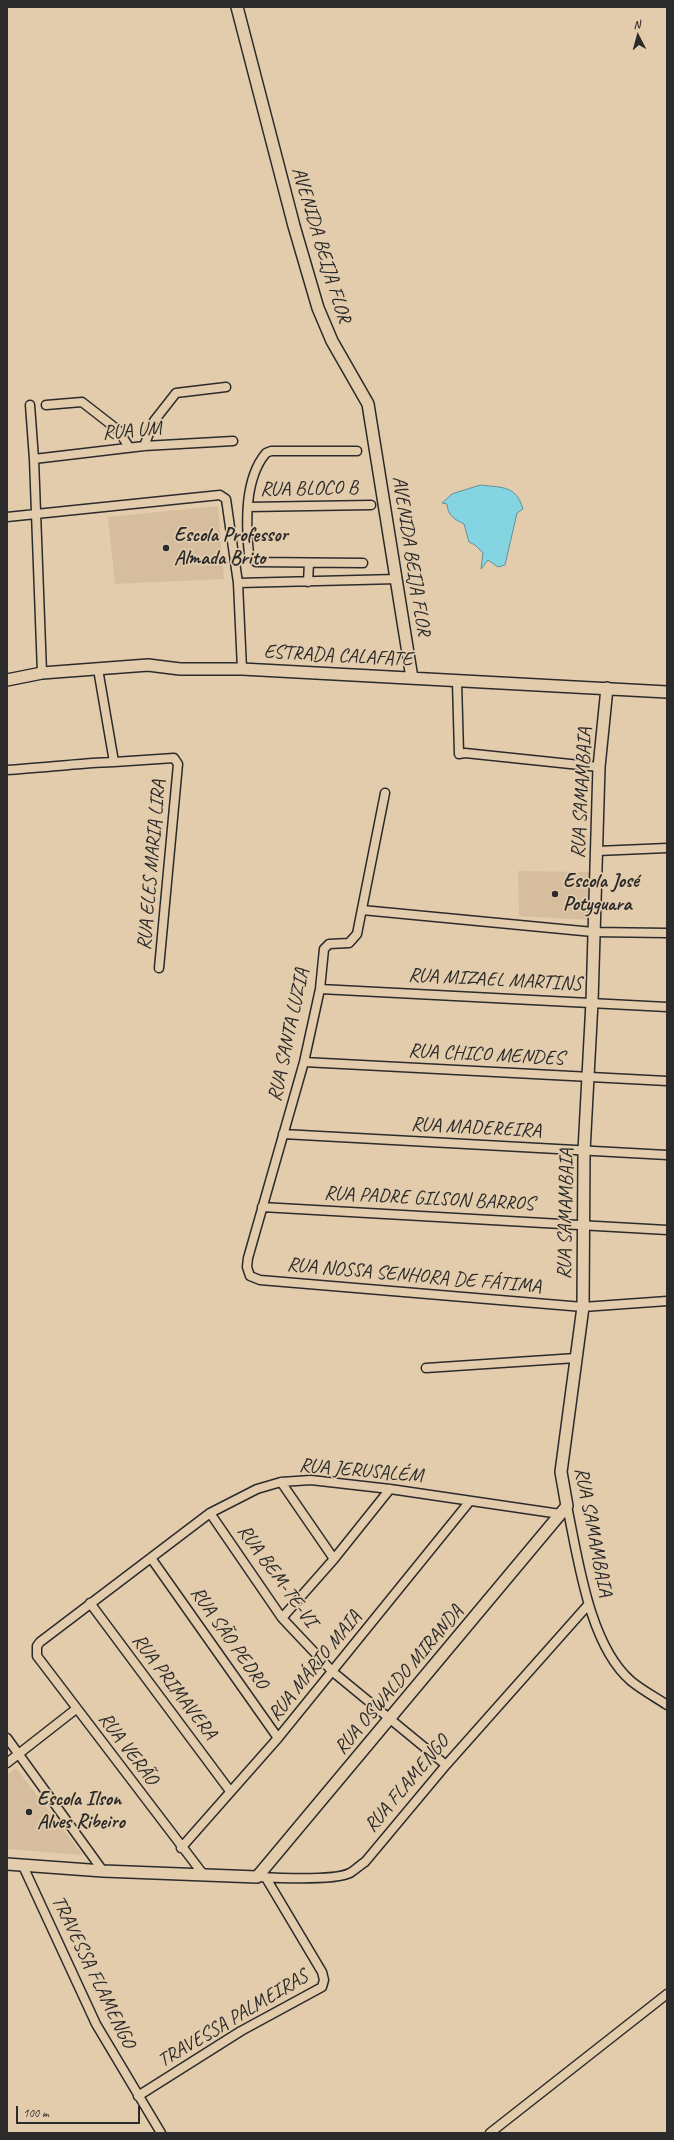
<!DOCTYPE html>
<meta charset="utf-8">
<style>
body{margin:0}
#map{position:relative;width:674px;height:2140px;overflow:hidden;background:#e3ccac;font-family:Caveat,sans-serif}
canvas{display:block}
.frame{position:absolute;inset:0;border:8px solid #2b2b2b;pointer-events:none}
.north{position:absolute;left:618px;top:16px;width:40px;height:40px;-webkit-text-stroke:3px #e3ccac;paint-order:stroke;rotate:354deg;font-size:11px;font-weight:700;line-height:16px;text-align:center;color:#2b2b2b}
.north::after{content:'';display:block;margin:auto;width:14px;height:18px;background:#2b2b2b;clip-path:polygon(50% 0,100% 100%,50% 72%,0 100%)}
.scale{position:absolute;left:16px;top:2106px;width:124px;height:18px;box-sizing:border-box;border:2px solid #2b2b2b;border-top:0;padding-left:5px;font-size:12px;line-height:14px;white-space:nowrap;color:#2b2b2b;-webkit-text-stroke:3px #e3ccac;paint-order:stroke}
</style>
<div id="map">
<canvas width="674" height="2140"></canvas>
<div class="frame"></div>
<div class="north">N</div>
<div class="scale">100 m</div>
</div>
<script>
const ctx = document.querySelector('canvas').getContext('2d');
ctx.lineJoin = 'round';
function fill(path, color) {
  ctx.fillStyle = color;
  ctx.fill(path, 'evenodd');
}
function strokePath(path, color, width, dash) {
  ctx.strokeStyle = color;
  ctx.lineWidth = width;
  ctx.lineCap = dash ? 'butt' : 'round';
  ctx.setLineDash(dash || []);
  ctx.stroke(path);
}
function label(font, color, halo, rows, align = 'center') {
  ctx.font = font + ' Caveat,sans-serif';
  ctx.lineWidth = 3.5;
  ctx.setLineDash([]);
  ctx.textBaseline = 'middle';
  ctx.strokeStyle = halo;
  ctx.fillStyle = color;
  for (const [text, x, y, turn = 0] of rows) {
    ctx.save();
    ctx.translate(x, y);
    ctx.rotate((+turn || 0) * Math.PI / 180);
    ctx.textAlign = isNaN(turn) ? turn : align;
    if (halo) ctx.strokeText(text, 0, 0);
    ctx.fillText(text, 0, 0);
    ctx.restore();
  }
}
const built = new Path2D(`
 M218 506 224 579 115 584 108 517Z
 M518 871 591 872 592 920 519 916Z
 M16 1768 83 1855 7 1849V1775Z`);
const water = new Path2D(`
 M481 485C503 488 516 485 523 509L517 513 505 565 498 567 488 560 481 569 483 553 475 545 469 542 464 524C454 519 448 516 447 504L442 503 452 494Z`);
const street = new Path2D(`
 M30 405 34 459 42 673
 M46 405 82 402 118 430 129 447
 M144 446 154 421 176 393 226 387
 M357 451H271L266 453C244 479 246 524 249 555L256 562 363 563
 M34 459 144 446 233 441
 M248 507 371 505
 M7 517 220 495 226 499 238 583 242 669
 M308 582 309 563
 M238 583 397 579
 M98 669 114 762 174 758 178 764 159 968
 M457 681 459 754 465 753 599 767
 M7 770C43 768 79 763 114 762
 M385 793 357 934 349 943 329 944 324 949 320 989 304 1062 248 1258 247 1267 250 1276 260 1280 583 1307 667 1301
 M597 851 667 848
 M362 910 593 932 667 933
 M320 989 667 1007
 M304 1062 667 1081
 M283 1134 667 1155
 M262 1207 667 1230
 M426 1368 576 1358
 M281 1482 334 1559
 M567 1506C578 1558 589 1645 631 1681 642 1690 655 1697 667 1705
 M210 1513 282 1618 333 1672 446 1765
 M151 1558 278 1738
 M90 1603 230 1791
 M282 1618 334 1559 390 1489
 M7 1738 103 1871
 M7 1763 76 1709
 M181 1848 278 1738 470 1501
 M23 1866 96 2024 161 2133
 M203 1874 37 1656V1646L40 1642 210 1513 257 1489 281 1482 311 1480 390 1489 560 1514
 M257 1877C277 1878 334 1881 350 1873 355 1870 360 1865 365 1862L446 1765 588 1605
 M138 2096 241 2031 322 1987 324 1980 322 1972 266 1878
 M490 2133 667 1994`);
const secondary = new Path2D(`
 M237 7 294 226 318 308 332 341 368 404 412 678
 M7 680 42 673 148 665 180 669H242L667 692
 M7 1864 103 1871 257 1877 567 1506 561 1472 583 1307 584 1151 592 1002 599 767 607 688`);
const markers = [
 [166,548,4,"#2b2b2b"],
 [555,894,4,"#2b2b2b"],
 [29,1812,4,"#2b2b2b"]
];
const streetNames = [
 ["AVENIDA BEIJA FLOR",321,245,73],
 ["RUA UM",132,431,-5],
 ["RUA BLOCO B",309,489,-1],
 ["AVENIDA BEIJA FLOR",411,556,81],
 ["ESTRADA CALAFATE",338,656,3],
 ["RUA SAMAMBAIA",582,793,-87],
 ["RUA ELES MARIA LIRA",152,865,-85],
 ["RUA MIZAEL MARTINS",495,980,3],
 ["RUA SANTA LUZIA",289,1035,-78],
 ["RUA CHICO MENDES",486,1055,3],
 ["RUA MADEREIRA",476,1128,3],
 ["RUA PADRE GILSON BARROS",429,1199,3],
 ["RUA SAMAMBAIA",566,1214,-89],
 ["RUA NOSSA SENHORA DE FÁTIMA",414,1276,5],
 ["RUA JERUSALÉM",361,1471,5],
 ["RUA SAMAMBAIA",593,1532,79],
 ["RUA BEM-TE-VI",277,1576,54],
 ["RUA SÃO PEDRO",229,1638,55],
 ["RUA MÁRIO MAIA",315,1666,-51],
 ["RUA OSWALDO MIRANDA",399,1680,-50],
 ["RUA PRIMAVERA",174,1687,53],
 ["RUA VERÃO",128,1749,53],
 ["RUA FLAMENGO",407,1784,-50],
 ["TRAVESSA FLAMENGO",93,1972,64],
 ["TRAVESSA PALMEIRAS",233,2019,-31]
];
const poiNames = [
 ["Escola Professor",174,536],
 ["Almada Brito",174,559],
 ["Escola José",563,882],
 ["Potyguara",563,905],
 ["Escola Ilson",37,1800],
 ["Alves Ribeiro",37,1823]
];
fill(built, '#d6bd9e');
fill(water, '#85d4e2');
strokePath(water, '#619099', 1);
strokePath(street, '#2b2b2b', 11);
strokePath(secondary, '#2b2b2b', 14);
strokePath(street, '#e3ccac', 8);
strokePath(secondary, '#e3ccac', 11);
for (const [x, y, r, color] of markers) {
  const dot = new Path2D();
  dot.arc(x, y, r, 0, 2 * Math.PI);
  ctx.fillStyle = color;
  ctx.fill(dot);
  strokePath(dot, '#e3ccac', 1.5);
}
label('20px', '#2b2b2b', '#e3ccac', streetNames);
label('bold 20px', '#2b2b2b', '#e3ccac', poiNames, 'left');
</script>
